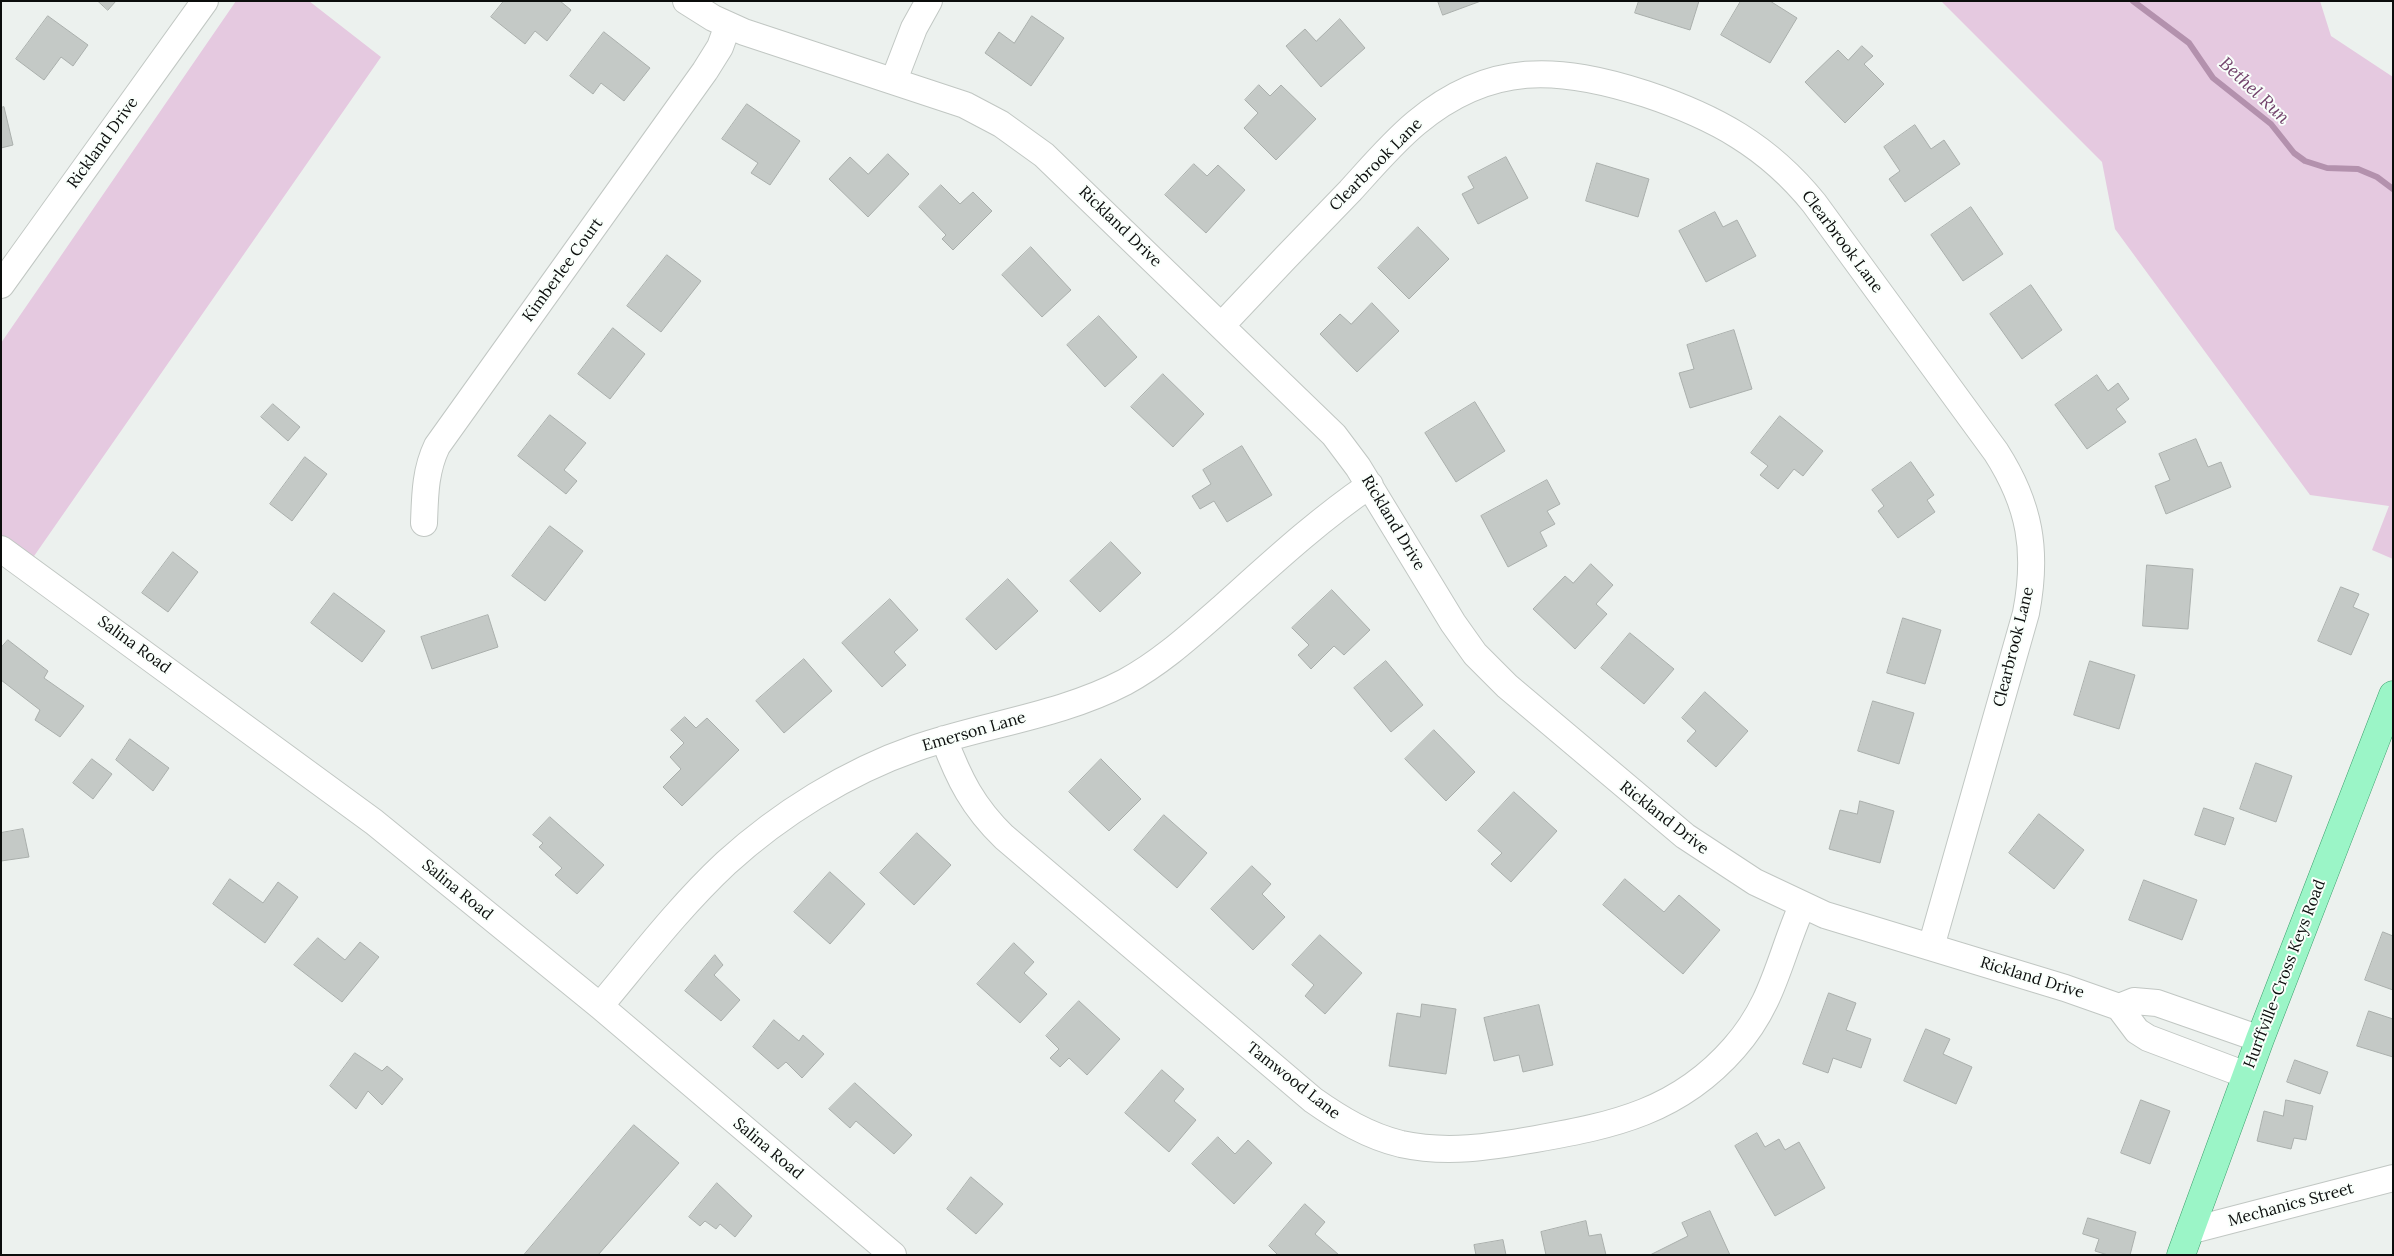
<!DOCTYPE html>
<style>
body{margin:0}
#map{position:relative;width:2394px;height:1256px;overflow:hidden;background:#ecf1ee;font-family:Lora,serif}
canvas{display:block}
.frame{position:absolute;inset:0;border:2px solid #0b0d0c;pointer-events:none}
</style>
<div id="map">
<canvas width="2394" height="1256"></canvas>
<div class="frame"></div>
</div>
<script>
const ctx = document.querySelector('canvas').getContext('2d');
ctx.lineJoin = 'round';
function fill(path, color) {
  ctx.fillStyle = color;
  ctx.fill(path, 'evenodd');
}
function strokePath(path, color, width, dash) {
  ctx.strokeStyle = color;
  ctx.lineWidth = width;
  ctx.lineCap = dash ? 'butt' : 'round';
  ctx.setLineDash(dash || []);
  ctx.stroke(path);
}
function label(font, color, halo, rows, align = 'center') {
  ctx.font = font + ' Lora,serif';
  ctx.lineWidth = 4;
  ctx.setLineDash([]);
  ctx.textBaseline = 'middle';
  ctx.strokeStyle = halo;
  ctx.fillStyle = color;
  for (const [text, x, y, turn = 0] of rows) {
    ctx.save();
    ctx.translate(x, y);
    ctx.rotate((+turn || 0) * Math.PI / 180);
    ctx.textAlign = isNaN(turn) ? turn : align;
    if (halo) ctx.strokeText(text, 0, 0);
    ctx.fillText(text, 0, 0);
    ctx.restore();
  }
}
const green = new Path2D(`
 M236 1H309L381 57 32 559 1 535V343Z
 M1941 1H2320L2331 36 2393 77V559L2372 550 2389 506 2310 495 2115 229 2102 162Z`);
const stream = new Path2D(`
 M2133 1 2189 43 2213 78 2271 124 2294 153 2305 161 2327 168 2358 169 2377 177 2393 189`);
const building = new Path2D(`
 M98 1H116L108 10Z
 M504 1H560L571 10 547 41 535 31 525 44 491 17Z
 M1438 1H1481L1443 15Z
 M1639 1H1699L1690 30 1635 13Z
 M1741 1H1770L1797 18 1770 63 1721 35Z
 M48 16 88 45 73 66 61 57 44 80 16 59Z
 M1032 16 1064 38 1031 86 985 53 999 32 1014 43Z
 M1340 19 1365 48 1321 87 1286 46 1305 29 1316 41Z
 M604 32 650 68 624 101 601 83 593 94 570 76Z
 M1862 46 1873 56 1864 64 1884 84 1845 123 1805 82 1838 50 1848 60Z
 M1259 85 1270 96 1281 85 1316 119 1276 160 1244 128 1258 113 1245 100Z
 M747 104 800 141 770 185 751 173 758 163 722 139Z
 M4 107 13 145 1 148V108Z
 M1915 125 1931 149 1944 140 1960 164 1905 202 1889 179 1900 171 1884 147Z
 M888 154 909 174 868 217 829 179 850 157 868 174Z
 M1506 157 1528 198 1478 224 1462 194 1474 188 1468 177Z
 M1597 163 1649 179 1638 217 1586 201Z
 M1194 164 1207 176 1218 165 1245 190 1206 233 1165 195Z
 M941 185 960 204 973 192 992 211 953 250 942 239 946 235 919 207Z
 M1971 207 2003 254 1963 281 1931 235Z
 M1715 212 1723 227 1737 220 1756 256 1706 282 1679 231Z
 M1418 227 1449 259 1409 299 1378 268Z
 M1031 247 1071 290 1042 317 1002 275Z
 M667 255 701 281 661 332 627 306Z
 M2031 285 2062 330 2022 359 1990 314Z
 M1372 303 1399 331 1357 372 1320 334 1340 314 1351 324Z
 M1099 316 1137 357 1105 387 1067 345Z
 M613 328 645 354 610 399 578 374Z
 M1734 330 1752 389 1690 408 1679 373 1694 369 1687 345Z
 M1163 374 1204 414 1173 447 1131 407Z
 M2097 375 2108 391 2118 383 2129 399 2116 409 2126 422 2087 449 2055 405Z
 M1475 402 1505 451 1456 482 1425 433Z
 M273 404 300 427 288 441 261 417Z
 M550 415 586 443 564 470 577 481 566 494 518 456Z
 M1780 416 1823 451 1803 476 1794 469 1778 489 1760 475 1768 466 1751 453Z
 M2196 439 2208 467 2221 462 2231 487 2166 514 2155 486 2170 480 2159 454Z
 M1242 446 1272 495 1227 522 1214 501 1200 509 1192 496 1211 484 1203 470Z
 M305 457 327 474 292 521 270 504Z
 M1911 462 1934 495 1927 500 1935 512 1898 538 1878 511 1884 506 1872 490Z
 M1547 480 1560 504 1547 511 1555 524 1540 532 1547 546 1508 567 1481 516Z
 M550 526 583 551 545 601 512 576Z
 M1111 542 1141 573 1100 612 1070 581Z
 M173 552 198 572 168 612 142 593Z
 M1591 564 1613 585 1596 604 1607 614 1575 649 1533 609 1565 576 1573 583Z
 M2147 565 2193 569 2188 629 2143 626Z
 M1008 579 1038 611 996 650 966 619Z
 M2341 587 2359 594 2353 607 2369 614 2351 655 2318 641Z
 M1332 590 1370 630 1344 655 1334 646 1311 669 1298 655 1309 645 1292 628Z
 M334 593 385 631 362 662 311 623Z
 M890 599 918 630 894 652 906 665 882 687 842 643Z
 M488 615 498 647 432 669 421 637Z
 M1903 618 1941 630 1925 684 1887 673Z
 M1630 633 1674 669 1644 704 1601 668Z
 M8 640 48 671 44 678 84 706 60 737 35 720 40 710 1 680V648Z
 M804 659 832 691 784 733 756 701Z
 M1386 661 1423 705 1391 732 1354 688Z
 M2090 661 2135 675 2119 729 2074 715Z
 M1705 692 1748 731 1716 767 1687 741 1696 731 1682 718Z
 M1873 701 1914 713 1899 764 1858 751Z
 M685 717 696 728 707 718 739 750 682 806 663 787 681 769 670 757 684 743 671 730Z
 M1434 730 1475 772 1446 801 1405 759Z
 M130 739 169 768 153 791 116 760Z
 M92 759 112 774 93 799 73 783Z
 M1101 759 1141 799 1109 831 1069 792Z
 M2256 763 2292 776 2276 822 2240 809Z
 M1514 792 1557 831 1511 882 1491 864 1502 853 1478 831Z
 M1860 801 1894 811 1880 863 1829 849 1840 810 1857 814Z
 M2204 808 2234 818 2225 845 2195 835Z
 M2039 814 2084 850 2054 889 2009 853Z
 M1164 815 1207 853 1177 888 1134 850Z
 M550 817 604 865 577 894 555 875 562 868 539 847 543 843 533 835Z
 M23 829 29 857 1 861V833Z
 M917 833 951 865 914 905 880 873Z
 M1252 866 1271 884 1262 894 1285 917 1253 950 1211 909Z
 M830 872 865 904 830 944 794 912Z
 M230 879 263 903 278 882 298 897 265 943 213 904Z
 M1625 879 1664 912 1679 895 1720 930 1683 974 1603 905Z
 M2144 880 2197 900 2182 940 2129 920Z
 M2383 932 2393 936V990L2365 980Z
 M1320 935 1362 973 1325 1014 1305 996 1314 985 1292 965Z
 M318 938 345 960 360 942 379 957 342 1002 294 965Z
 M1014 943 1034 962 1024 973 1047 994 1020 1023 977 984Z
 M715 955 723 965 714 975 740 1000 721 1021 685 991Z
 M1829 993 1856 1003 1846 1030 1871 1039 1861 1068 1833 1058 1828 1073 1803 1064Z
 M1079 1001 1120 1039 1087 1075 1069 1058 1060 1067 1050 1058 1059 1049 1046 1036Z
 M1422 1004 1456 1009 1446 1074 1389 1066 1397 1013 1420 1017Z
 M1539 1005 1553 1065 1523 1072 1519 1055 1494 1061 1484 1018Z
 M2369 1011 2393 1019V1057L2357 1046Z
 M774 1020 799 1041 803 1035 824 1054 802 1078 786 1062 778 1069 753 1047Z
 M1926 1029 1950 1039 1943 1054 1972 1067 1956 1104 1904 1081Z
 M355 1053 382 1071 387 1066 403 1079 382 1105 368 1091 356 1109 330 1086Z
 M2295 1060 2328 1072 2320 1094 2287 1082Z
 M1162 1070 1184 1089 1174 1101 1196 1120 1169 1152 1125 1113Z
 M855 1083 912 1135 894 1154 856 1121 850 1128 829 1109Z
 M2141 1100 2170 1111 2150 1164 2121 1153Z
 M2286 1100 2313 1106 2306 1140 2294 1138 2291 1149 2257 1141 2264 1111 2283 1116Z
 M634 1125 679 1163 598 1255H524Z
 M1757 1133 1765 1147 1779 1139 1785 1150 1799 1142 1825 1188 1775 1216 1735 1146Z
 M1218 1137 1235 1154 1248 1140 1272 1163 1234 1204 1192 1164Z
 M971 1177 1003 1204 976 1234 947 1209Z
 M717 1183 752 1216 735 1237 720 1224 716 1229 705 1221 700 1226 689 1217Z
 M1305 1204 1325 1222 1315 1234 1339 1255H1278L1269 1246Z
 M1710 1211 1730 1255H1650L1688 1236 1682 1223Z
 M2088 1218 2136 1232 2130 1255H2108L2095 1251 2099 1239 2083 1234Z
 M1586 1221 1589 1236 1601 1234 1606 1255H1546L1541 1232Z
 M1503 1240 1506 1255H1476L1474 1245Z`);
const minor = new Path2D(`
 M686 1 713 18 744 32 965 105 1001 124 1044 155 1334 435 1358 467 1453 623 1475 654 1507 686 1685 836 1755 882 1825 915 2065 988 2119 1007 2137 1031 2148 1038 2246 1075
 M894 80 914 28 929 1
 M1 285 205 1
 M1222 325C1264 280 1307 235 1350 191 1371 168 1392 143 1416 123 1490 61 1559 66 1646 94 1715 117 1768 146 1814 203L1996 452C2030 505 2038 551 2026 613L1931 947
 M424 523C425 496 425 471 437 446L705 71 720 47 728 25
 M1 549 374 822 600 1006 893 1255
 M944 739C959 779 973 807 1004 837L1313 1100C1340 1119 1368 1136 1401 1144 1447 1154 1490 1147 1536 1139 1615 1125 1679 1111 1734 1048 1774 1003 1779 958 1802 906
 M600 1006C641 957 679 907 726 863 780 814 847 772 916 748 985 724 1060 716 1125 682 1162 662 1192 634 1223 607 1271 564 1317 521 1370 485
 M2119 1007 2134 1001 2157 1003 2260 1039
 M2189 1231 2393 1178`);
const major = new Path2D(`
 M2181 1255 2260 1039 2393 695`);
const streetNames = [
 ["Rickland Drive",103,143,-54],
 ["Clearbrook Lane",1376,165,-45],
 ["Rickland Drive",1120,227,44],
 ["Clearbrook Lane",1842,242,53],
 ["Kimberlee Court",563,270,-54],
 ["Rickland Drive",1393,523,59],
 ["Salina Road",134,645,36],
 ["Clearbrook Lane",2014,647,-76],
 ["Emerson Lane",974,732,-16],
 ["Rickland Drive",1664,818,38],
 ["Salina Road",457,890,39],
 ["Hurffville-Cross Keys Road",2285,974,-69],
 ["Rickland Drive",2032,978,17],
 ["Tamwood Lane",1293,1081,38],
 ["Salina Road",768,1149,40],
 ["Mechanics Street",2291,1205,-15]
];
const waterNames = [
 ["Bethel Run",2254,91,43]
];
fill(green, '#e5c9e0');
strokePath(stream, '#b391ad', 6);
fill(building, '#c4c9c6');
strokePath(building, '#aaafac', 1);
strokePath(minor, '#c1c7c3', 28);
strokePath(major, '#3da06e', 29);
strokePath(minor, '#fff', 26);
strokePath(major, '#9bf5c7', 28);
label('16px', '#0b0d0c', '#f9fffb', streetNames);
label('italic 18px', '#73446c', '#f9fffb', waterNames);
</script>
